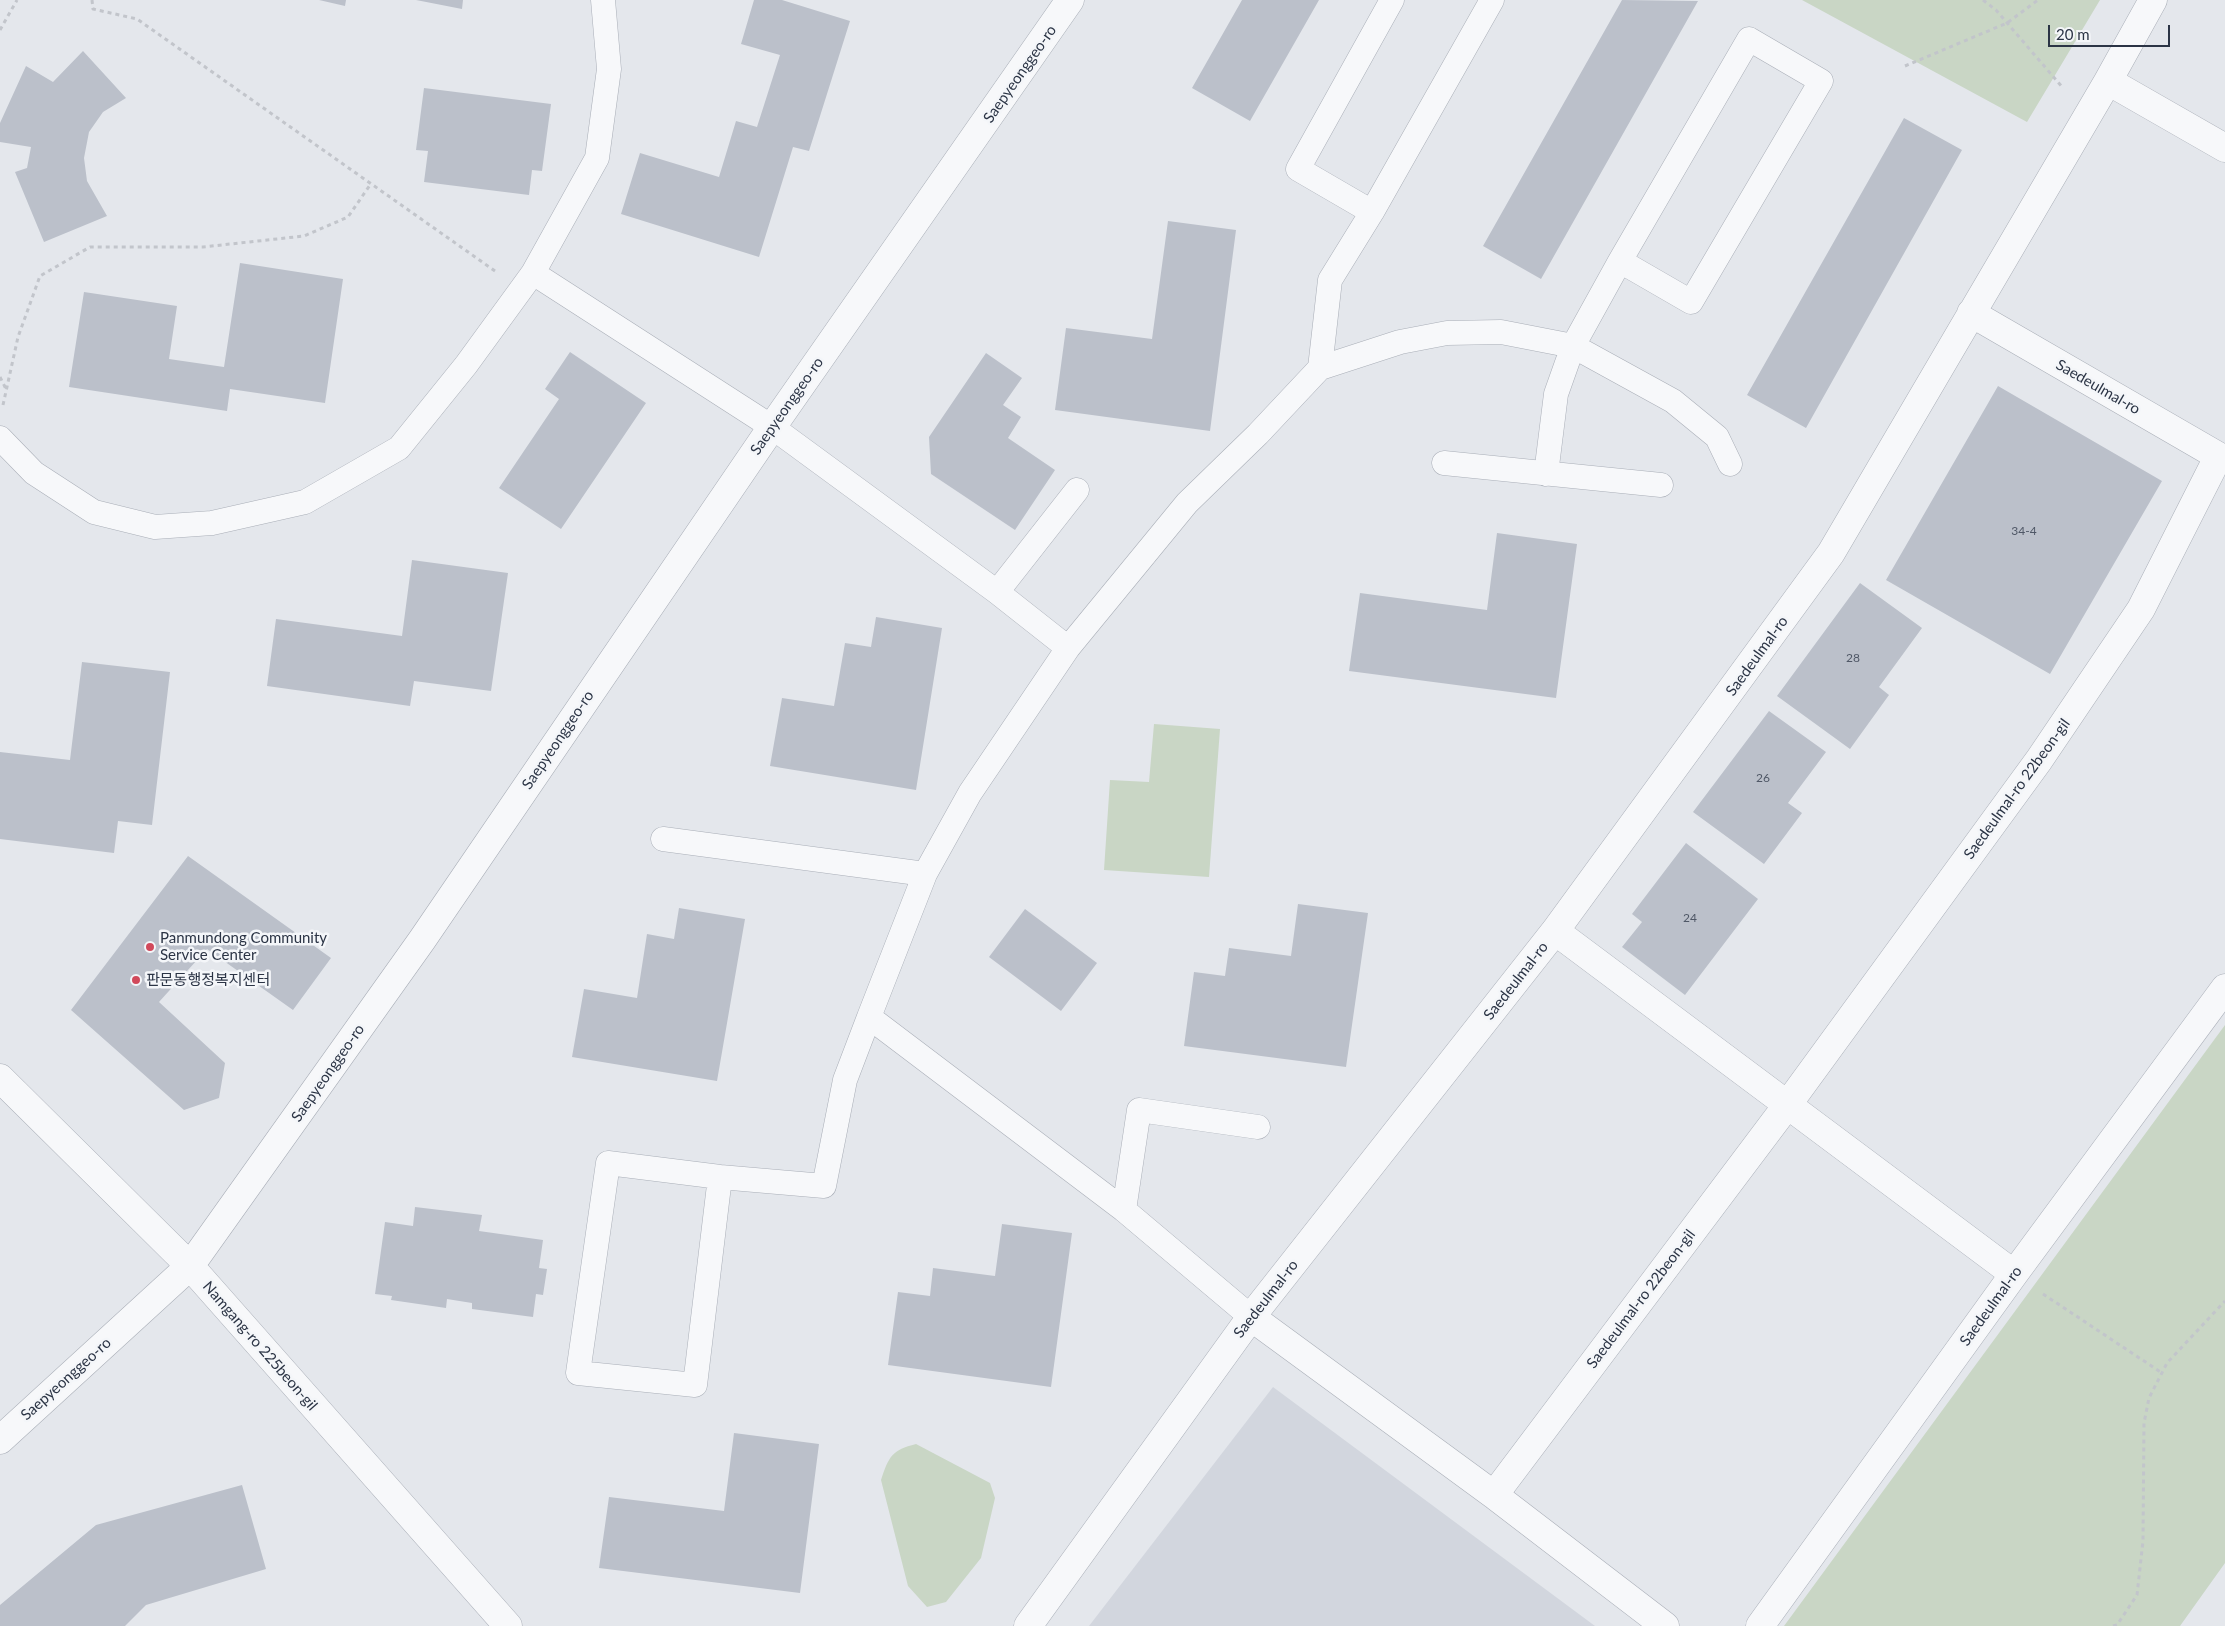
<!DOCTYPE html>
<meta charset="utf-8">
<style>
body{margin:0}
#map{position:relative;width:2225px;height:1626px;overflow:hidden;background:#e4e7ec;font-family:Lato,sans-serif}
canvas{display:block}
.scale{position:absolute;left:2048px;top:25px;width:122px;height:22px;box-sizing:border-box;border:2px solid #2b3445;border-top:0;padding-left:6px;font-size:15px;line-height:18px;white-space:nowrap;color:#2b3445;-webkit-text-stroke:4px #f4f6f9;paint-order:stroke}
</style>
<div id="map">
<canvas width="2225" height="1626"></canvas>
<div class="scale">20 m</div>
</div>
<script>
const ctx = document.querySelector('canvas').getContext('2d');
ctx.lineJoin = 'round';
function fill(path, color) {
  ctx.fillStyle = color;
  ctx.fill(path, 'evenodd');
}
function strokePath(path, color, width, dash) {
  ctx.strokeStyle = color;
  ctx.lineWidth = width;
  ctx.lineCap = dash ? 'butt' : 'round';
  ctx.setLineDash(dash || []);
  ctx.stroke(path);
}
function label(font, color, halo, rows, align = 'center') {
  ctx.font = font + ' Lato,"Noto Sans KR",sans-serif';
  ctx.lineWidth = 5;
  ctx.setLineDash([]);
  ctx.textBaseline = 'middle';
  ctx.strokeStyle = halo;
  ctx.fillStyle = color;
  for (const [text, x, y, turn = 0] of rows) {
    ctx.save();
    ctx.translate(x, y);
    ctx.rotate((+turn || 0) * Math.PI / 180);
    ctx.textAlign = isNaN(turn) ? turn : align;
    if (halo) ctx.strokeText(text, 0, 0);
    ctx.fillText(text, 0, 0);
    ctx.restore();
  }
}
const built = new Path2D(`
 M1273 1387 1595 1626H1089Z`);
const green = new Path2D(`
 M1802 0H2100L2027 122Z
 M1154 724 1220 729 1209 877 1104 870 1110 780 1149 782Z
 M2225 1025V1563L2180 1626H1784Z
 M916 1444 990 1483 995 1498 981 1558 946 1602 927 1607 908 1586 881 1480C889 1456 892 1450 916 1444Z`);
const building = new Path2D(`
 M319 0H346L345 6Z
 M416 0H463L462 9Z
 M754 0H782L850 21 809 151 793 147 759 257 621 214 640 153 719 177 736 121 757 127 780 55 741 44Z
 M1242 0H1319L1250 121 1192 88Z
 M1622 0 1698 1 1541 279 1483 246Z
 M83 51 126 98 103 112 89 132 84 158 87 181 107 216 44 242 15 172 27 168 31 147 0 142V123L26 66 53 82Z
 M424 88 551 104 542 171 532 170 529 195 424 182 428 151 416 150Z
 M1904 118 1962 150 1806 428 1747 395Z
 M1168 221 1236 230 1210 431 1055 410 1066 328 1152 339Z
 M240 263 343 279 325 403 230 389 227 411 69 387 84 292 177 306 169 359 224 367Z
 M570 352 646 403 561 529 499 488 559 399 545 389Z
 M986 353 1022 378 1003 405 1021 417 1008 438 1055 470 1015 530 931 474 929 437Z
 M1998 386 2162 481 2050 674 1886 580Z
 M1497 533 1577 544 1556 698 1349 671 1360 593 1487 610Z
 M412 560 508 573 491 691 414 681 410 706 267 686 276 619 402 636Z
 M1860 583 1922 628 1879 687 1889 695 1850 749 1777 696Z
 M876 617 942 628 916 790 770 766 782 698 834 706 845 643 871 647Z
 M82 662 170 672 152 825 118 821 114 853 0 839V752L70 760Z
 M1769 711 1826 752 1788 803 1802 813 1764 864 1693 812Z
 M1686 843 1758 899 1685 995 1622 947 1642 922 1632 914Z
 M188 856 331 958 293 1010 207 949 159 1002 225 1063 219 1098 184 1110 71 1010Z
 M1298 904 1368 913 1346 1067 1184 1046 1194 972 1225 976 1229 948 1291 956Z
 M679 908 745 919 717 1081 572 1057 584 989 637 998 647 934 674 939Z
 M1025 909 1097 963 1061 1011 989 957Z
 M415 1207 482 1215 479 1231 543 1240 539 1268 547 1269 543 1295 536 1294 533 1317 472 1309V1303L447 1299 446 1308 391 1300 392 1296 375 1294 385 1222 413 1226Z
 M1002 1224 1072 1233 1051 1387 888 1365 898 1292 930 1296 933 1268 995 1276Z
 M734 1433 819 1444 800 1593 599 1568 609 1497 724 1511Z
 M242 1485 266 1569 146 1605 125 1626H0V1605L96 1525Z`);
const path = new Path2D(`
 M92 0 93 9 137 19 495 271
 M1983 0 1996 10 2063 88
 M0 30 17 0
 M1905 66 2007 23 2038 0
 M0 377 6 389
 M3 405 18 337 40 276 90 247H203L304 236 348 217 370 185
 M2043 1294 2162 1373
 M2113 1626 2117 1625 2137 1595 2143 1541 2144 1423 2149 1398 2167 1363 2225 1301`);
const service = new Path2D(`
 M1372 212 1298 169 1392 0
 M533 273 772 427 997 592 1068 648 1187 503 1258 434 1320 368 1400 342 1447 333 1501 332 1573 346 1673 401 1717 437 1730 464
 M1320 368 1330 280 1372 212 1492 0
 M0 438 34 473 94 512 155 527 212 523 305 502 399 448 466 365 533 273 597 158 609 69 603 0
 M1444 463 1661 485
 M1546 474 1556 394 1573 346 1620 261 1749 39 1821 81 1691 302 1620 261
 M997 592 1077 490
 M1068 648 970 793 925 874 869 1017 1124 1210 1251 1317
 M663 839 925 874
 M720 1177 695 1385 578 1373 608 1163 720 1177 824 1186 845 1080 869 1017
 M1124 1210 1139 1110 1258 1127`);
const minor = new Path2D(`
 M2108 81 2225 148
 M1971 313 2225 460
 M1555 931 2014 1274
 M1251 1317 1494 1495 1665 1626
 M0 1440 190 1266
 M1494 1495 1788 1104 2039 760 2141 609 2218 457
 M1028 1626 1251 1317 1555 931 1831 553 2108 81 2153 0
 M1760 1626 2014 1274 2225 988`);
const tertiary = new Path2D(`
 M0 1078 190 1266 508 1626
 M190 1266 422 940 772 427 1070 0`);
const markers = [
 [150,947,5,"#d1495b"],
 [136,980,5,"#d1495b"]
];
const numberNames = [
 ["34-4",2024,531],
 ["28",1853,658],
 ["26",1763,778],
 ["24",1690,918]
];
const streetNames = [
 ["Saepyeonggeo-ro",1020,74,-55],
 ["Saedeulmal-ro",2098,387,30],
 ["Saepyeonggeo-ro",787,406,-55],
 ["Saedeulmal-ro",1757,656,-54],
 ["Saepyeonggeo-ro",558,740,-56],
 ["Saedeulmal-ro 22beon-gil",2017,789,-54],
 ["Saedeulmal-ro",1516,981,-52],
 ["Saepyeonggeo-ro",328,1073,-55],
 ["Saedeulmal-ro",1266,1299,-52],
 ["Saedeulmal-ro 22beon-gil",1641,1299,-53],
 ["Saedeulmal-ro",1991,1306,-54],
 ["Namgang-ro 225beon-gil",260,1346,49],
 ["Saepyeonggeo-ro",66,1379,-42]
];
const poiNames = [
 ["Panmundong Community",160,938],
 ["Service Center",160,955],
 ["판문동행정복지센터",146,980]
];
fill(built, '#d2d6de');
fill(green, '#c9d6c5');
fill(building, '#bbc0ca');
strokePath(service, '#a9aeb7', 25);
strokePath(minor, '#a9aeb7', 29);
strokePath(tertiary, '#a9aeb7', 29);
strokePath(path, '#c2c5cb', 3, [4, 4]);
strokePath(service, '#f7f8fa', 24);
strokePath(minor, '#f7f8fa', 28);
strokePath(tertiary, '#f7f8fa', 28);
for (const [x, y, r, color] of markers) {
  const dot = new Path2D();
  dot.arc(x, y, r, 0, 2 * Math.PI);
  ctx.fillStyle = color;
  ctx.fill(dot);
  strokePath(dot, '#f4f6f9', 2);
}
label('12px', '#4f5766', null, numberNames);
label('15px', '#2b3445', '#f4f6f9', streetNames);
label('15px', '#2b3445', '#f4f6f9', poiNames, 'left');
</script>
